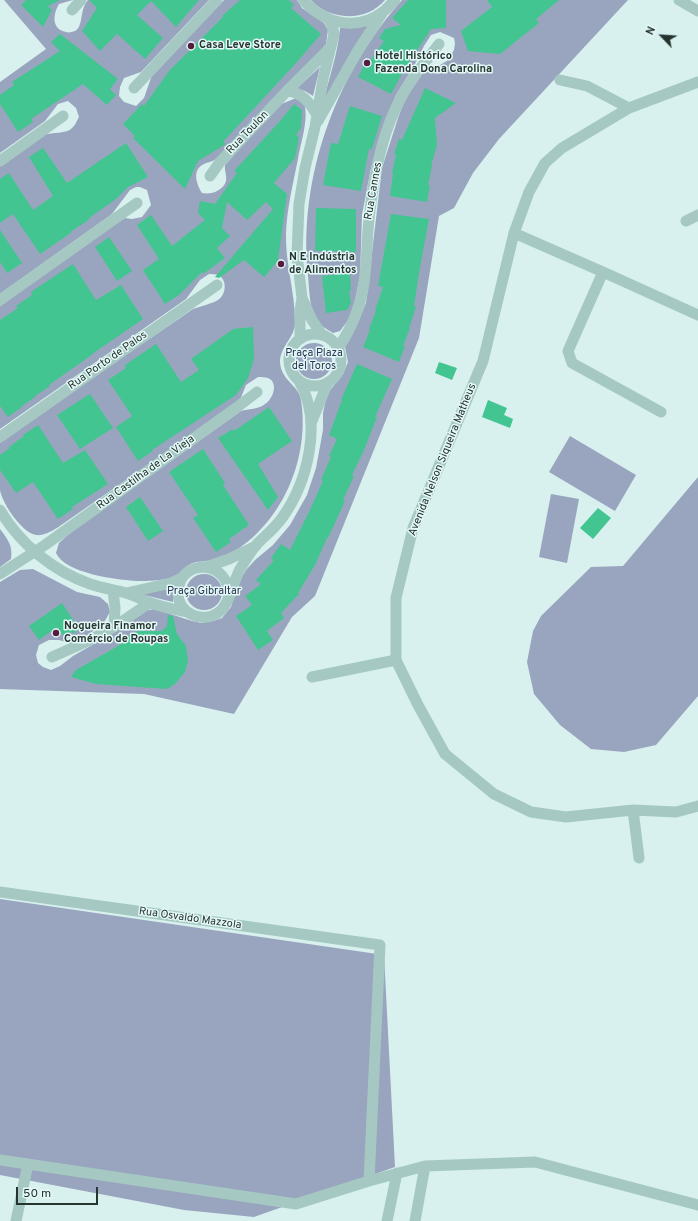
<!DOCTYPE html>
<meta charset="utf-8">
<style>
body{margin:0}
#map{position:relative;width:698px;height:1221px;overflow:hidden;background:#d8f1ee;font-family:Overpass,sans-serif}
canvas{display:block}
.north{position:absolute;left:642px;top:16px;width:40px;height:40px;-webkit-text-stroke:3px #e4f9f7;paint-order:stroke;rotate:295deg;font-size:11px;font-weight:700;line-height:16px;text-align:center;color:#263430}
.north::after{content:'';display:block;margin:auto;width:14px;height:18px;background:#263430;clip-path:polygon(50% 0,100% 100%,50% 72%,0 100%)}
.scale{position:absolute;left:16px;top:1187px;width:82px;height:18px;box-sizing:border-box;border:2px solid #263430;border-top:0;padding-left:5px;font-size:12px;line-height:14px;white-space:nowrap;color:#263430;-webkit-text-stroke:3px #e4f9f7;paint-order:stroke}
</style>
<div id="map">
<canvas width="698" height="1221"></canvas>
<div class="north">N</div>
<div class="scale">50 m</div>
</div>
<script>
const ctx = document.querySelector('canvas').getContext('2d');
ctx.lineJoin = 'round';
function fill(path, color) {
  ctx.fillStyle = color;
  ctx.fill(path, 'evenodd');
}
function strokePath(path, color, width, dash) {
  ctx.strokeStyle = color;
  ctx.lineWidth = width;
  ctx.lineCap = dash ? 'butt' : 'round';
  ctx.setLineDash(dash || []);
  ctx.stroke(path);
}
function label(font, color, halo, rows, align = 'center') {
  ctx.font = font + ' Overpass,sans-serif';
  ctx.lineWidth = 3;
  ctx.setLineDash([]);
  ctx.textBaseline = 'middle';
  ctx.strokeStyle = halo;
  ctx.fillStyle = color;
  for (const [text, x, y, turn = 0] of rows) {
    ctx.save();
    ctx.translate(x, y);
    ctx.rotate((+turn || 0) * Math.PI / 180);
    ctx.textAlign = isNaN(turn) ? turn : align;
    if (halo) ctx.strokeText(text, 0, 0);
    ctx.fillText(text, 0, 0);
    ctx.restore();
  }
}
const green = new Path2D(`
 M4 0H73L59 4C53 14 51 29 66 32 69 33 72 32 75 31 84 26 79 10 88 0H209L141 72 124 78 120 87 119 96 124 102 136 106 144 98 152 75 224 0H297L302 8 324 23 328 30 326 44 321 50 216 159C212 162 208 162 204 164 191 170 197 185 202 193 211 195 223 191 226 181 227 175 224 170 225 165L279 105 296 98 304 102C309 120 301 141 298 159 293 184 287 208 286 233 285 263 295 292 295 321 296 337 280 346 280 362 281 381 299 385 301 400 310 456 284 520 235 551 228 556 215 560 206 561 202 562 197 561 193 563 186 565 183 571 177 575 168 581 147 581 137 581 116 580 65 573 56 553L59 543 70 533 241 411C248 409 259 409 265 404 273 399 279 383 268 378 265 377 261 377 258 377L246 385 240 400 235 404 57 528C50 532 43 536 36 535 22 533 2 503 0 490 0 477 0 457 0 443L2 440 193 309C201 306 211 304 218 300 226 295 228 280 218 275 216 274 211 274 209 274L200 280 186 299 0 429V306L115 224 125 218 132 219 142 217 151 205 147 190 140 187H136L130 190 112 214 0 294V166L44 135C52 132 67 134 72 128 75 126 77 120 79 117L76 108 68 101 58 104 45 121 0 153V82L46 49Z
 M311 0H385C367 22 329 21 311 0Z
 M402 0H628L499 139 473 173 454 208 439 216 419 338 315 596 292 617 234 714 144 694 0 689V582L20 570 33 569 77 592 100 597 108 604 110 612 103 624 79 641 73 644 59 640H49L39 645 36 655 38 663 43 667 51 670 60 666 73 656 106 637 139 614 148 610 155 609 192 621 201 623 213 621 222 618 231 607 238 584 246 570 255 560 273 545 290 525 307 495 316 468 323 430V413L327 394 343 374 348 362 345 347 352 335 366 303 382 168 399 115 408 92 425 70 434 65H440L447 61 454 50 455 43 454 38 440 32 431 35 424 46 414 66 396 95 381 135 371 168 362 215 360 276 355 301 349 319 340 331 333 333C327 329 320 326 316 320 310 313 309 286 308 276 298 177 336 74 402 0Z
 M368 26 323 103C329 78 338 53 340 28Z
 M320 67 313 96 305 91 296 89Z
 M296 361a18 18 0 1 1 36 0a18 18 0 1 1-36 0Z
 M570 436 636 475 615 511 549 472Z
 M698 477V696L656 745 624 752 591 749 560 725 534 694 527 662 533 631 541 616 591 567 623 566Z
 M551 494 579 499 567 563 539 557Z
 M0 529C8 540 13 545 11 559L0 567Z
 M186 592a18 18 0 1 1 36 0a18 18 0 1 1-36 0Z
 M174 588 173 593V602L140 594Z
 M0 899 384 955 395 1167 254 1217 184 1210 0 1175Z`);
const building = new Path2D(`
 M26 0H60L48 6 52 10 43 27 21 5Z
 M89 0H199L176 27 151 1 137 15 163 38 145 59 117 34 100 51 82 31 97 8Z
 M240 0H289L294 5 291 8 321 34 297 62 223 142 226 144 198 161 185 189 133 138 135 136 123 124 142 104 144 106 169 71 223 17 222 16Z
 M408 0H446V28L431 29 404 70 391 94 358 77 368 58 371 60 384 41 379 38 385 29 401 25 392 18Z
 M487 0H559L536 19 539 23 500 54 468 51 461 31 492 7Z
 M60 34 118 79 110 89 116 95 107 105 83 84 31 119 33 122 18 132 0 104V95L14 85 12 82 60 51 51 42Z
 M425 88 456 103 435 118 437 145 431 166H432L428 185H430L427 202 390 196 393 174H392L396 155 394 154 399 139 402 140Z
 M294 104 302 110 301 128 296 135 299 137 295 158 274 183 287 194 278 261 264 277 244 260 219 278 215 277 273 209 266 202 247 220 227 202 222 228 230 236 217 248 225 258 203 274 202 272 179 295 165 304 143 270 159 259 137 225 151 215 172 246 205 220 198 213 200 201 215 204 237 173 234 171 280 121Z
 M350 106 382 116 372 149H369L361 191 323 185 331 143 338 144Z
 M126 143 148 177 128 187 116 199 89 218 90 219 70 232 71 233 40 254 13 214 0 223V179L9 173 33 210 53 196 29 157 43 148 67 183Z
 M316 208 356 209V252L315 251Z
 M391 214 429 219 419 273 414 306 416 307 409 328H410L403 346H405L399 362 363 347 370 330 369 329 376 311 375 310 383 287 378 286Z
 M0 230 22 263 7 273 0 262Z
 M109 237 132 271 117 281 95 247Z
 M73 264 96 300 121 285 143 319 92 354H93L49 385 50 386 35 396V397L22 406V407L8 417 0 406V320L18 308 16 306 32 295 31 292Z
 M350 273 351 290 349 291 351 303 347 310 326 313 322 276Z
 M253 327 254 359 248 378 236 395 152 450 153 451 138 461 116 427 132 416 108 380 126 368 125 365 156 344 181 382 199 370 191 359 233 329Z
 M439 362 457 368 452 380 435 373Z
 M357 364 392 379 375 417H377L364 450 352 475 354 476 343 500 345 501 328 538H327L315 565 298 593 299 594 281 613 284 618 267 631 273 640 258 650 236 616 252 605 245 596 261 584 256 580 274 560 271 558 281 544 290 550 309 512 323 481 321 480 331 457 329 456 337 439 329 435 342 400H341Z
 M90 394 113 428 80 449 57 415Z
 M488 400 507 408 504 415 513 419 510 428 482 417Z
 M269 407 292 441 258 464 278 497 268 510 218 438 233 429 234 431Z
 M38 425 63 463 85 450 108 484 72 507 73 509 58 519 33 482 16 493 0 470V455L10 448 9 447 24 436 23 435Z
 M203 449 225 483 223 485 249 525 229 539 231 542 216 552 193 518 198 515 169 472Z
 M140 497 163 531 148 541 126 507Z
 M598 508 611 518 593 539 580 528Z
 M62 603 79 629 73 634 71 631 64 637 57 627 39 640 29 626Z
 M168 615 173 616 177 634 186 646 188 661 185 672 175 684 167 689 96 684 71 677 76 670 118 646 130 635 138 631H162L167 626Z`);
const minor = new Path2D(`
 M303 0C324 24 357 32 384 11 388 8 391 4 395 0
 M679 0 698 11
 M72 10 81 0
 M560 80 587 86 629 108
 M698 82 629 108 562 148 545 163 529 192 514 233 483 361 413 528 396 598V660L418 705 445 754 494 794 531 812 566 817 633 810 676 812 698 806
 M134 88 217 0
 M287 91C302 92 310 103 317 115
 M318 121 357 52 383 12
 M0 161 63 116
 M210 176 220 162 287 91 330 48
 M686 221 698 215
 M514 233 603 272 698 315
 M603 272 568 351 572 363 661 412
 M0 300 137 203
 M289 360a26 26 0 1 1 52 0a26 26 0 1 1-52 0Z
 M322 335 312 320 302 298 297 255 299 204 305 168 315 127 323 79 334 34 332 25 329 20
 M300 339V311L302 298
 M338 348C353 326 363 301 365 274 367 256 367 238 369 219 373 180 382 131 402 96 412 77 426 61 439 44
 M312 421 328 382
 M0 437 217 285
 M0 510C20 544 53 571 90 584 102 588 114 590 126 593 133 595 141 599 148 602 161 607 174 609 187 612
 M206 567 229 559 256 546
 M0 574 45 545 236 408 257 392
 M113 590 115 608 114 627
 M126 593 171 583 182 578
 M228 598C232 559 179 557 178 592 177 613 203 625 219 612 230 604 233 582 240 569 245 561 251 551 257 544 266 535 275 528 282 518 308 482 323 421 299 381
 M52 657 88 641 114 627 149 603
 M312 677 396 660
 M633 810 639 858
 M0 892 380 945 369 1181
 M0 1160 296 1204 369 1181 425 1166 535 1162 698 1205
 M16 1221 28 1164
 M387 1221 397 1173
 M415 1221 425 1166`);
const markers = [
 [191,46,4,"#551c3d"],
 [367,63,4,"#551c3d"],
 [281,264,4,"#551c3d"],
 [56,633,4,"#551c3d"]
];
const poiNames = [
 ["Casa Leve Store",199,46],
 ["Hotel Histórico",375,57],
 ["Fazenda Dona Carolina",375,70],
 ["N E Indústria",289,258],
 ["de Alimentos",289,271],
 ["Nogueira Finamor",64,627],
 ["Comércio de Roupas",64,640]
];
const streetNames = [
 ["Rua Toulon",248,133,-46],
 ["Rua Cannes",374,191,-80],
 ["Rua Porto de Palos",108,361,-35],
 ["Avenida Nelson Siqueira Matheus",443,460,-68],
 ["Rua Castilha de La Vieja",146,473,-36],
 ["Rua Osvaldo Mazzola",190,919,8]
];
const parkNames = [
 ["Praça Plaza",314,354],
 ["del Toros",314,367],
 ["Praça Gibraltar",204,592]
];
fill(green, '#99a5bf');
fill(building, '#42c590');
strokePath(minor, '#a5c9c2', 11);
for (const [x, y, r, color] of markers) {
  const dot = new Path2D();
  dot.arc(x, y, r, 0, 2 * Math.PI);
  ctx.fillStyle = color;
  ctx.fill(dot);
  strokePath(dot, '#e4f9f7', 1.5);
}
label('bold 11px', '#263430', '#e4f9f7', poiNames, 'left');
label('11px', '#263430', '#e4f9f7', streetNames);
label('11px', '#2a3552', '#e4f9f7', parkNames);
</script>
